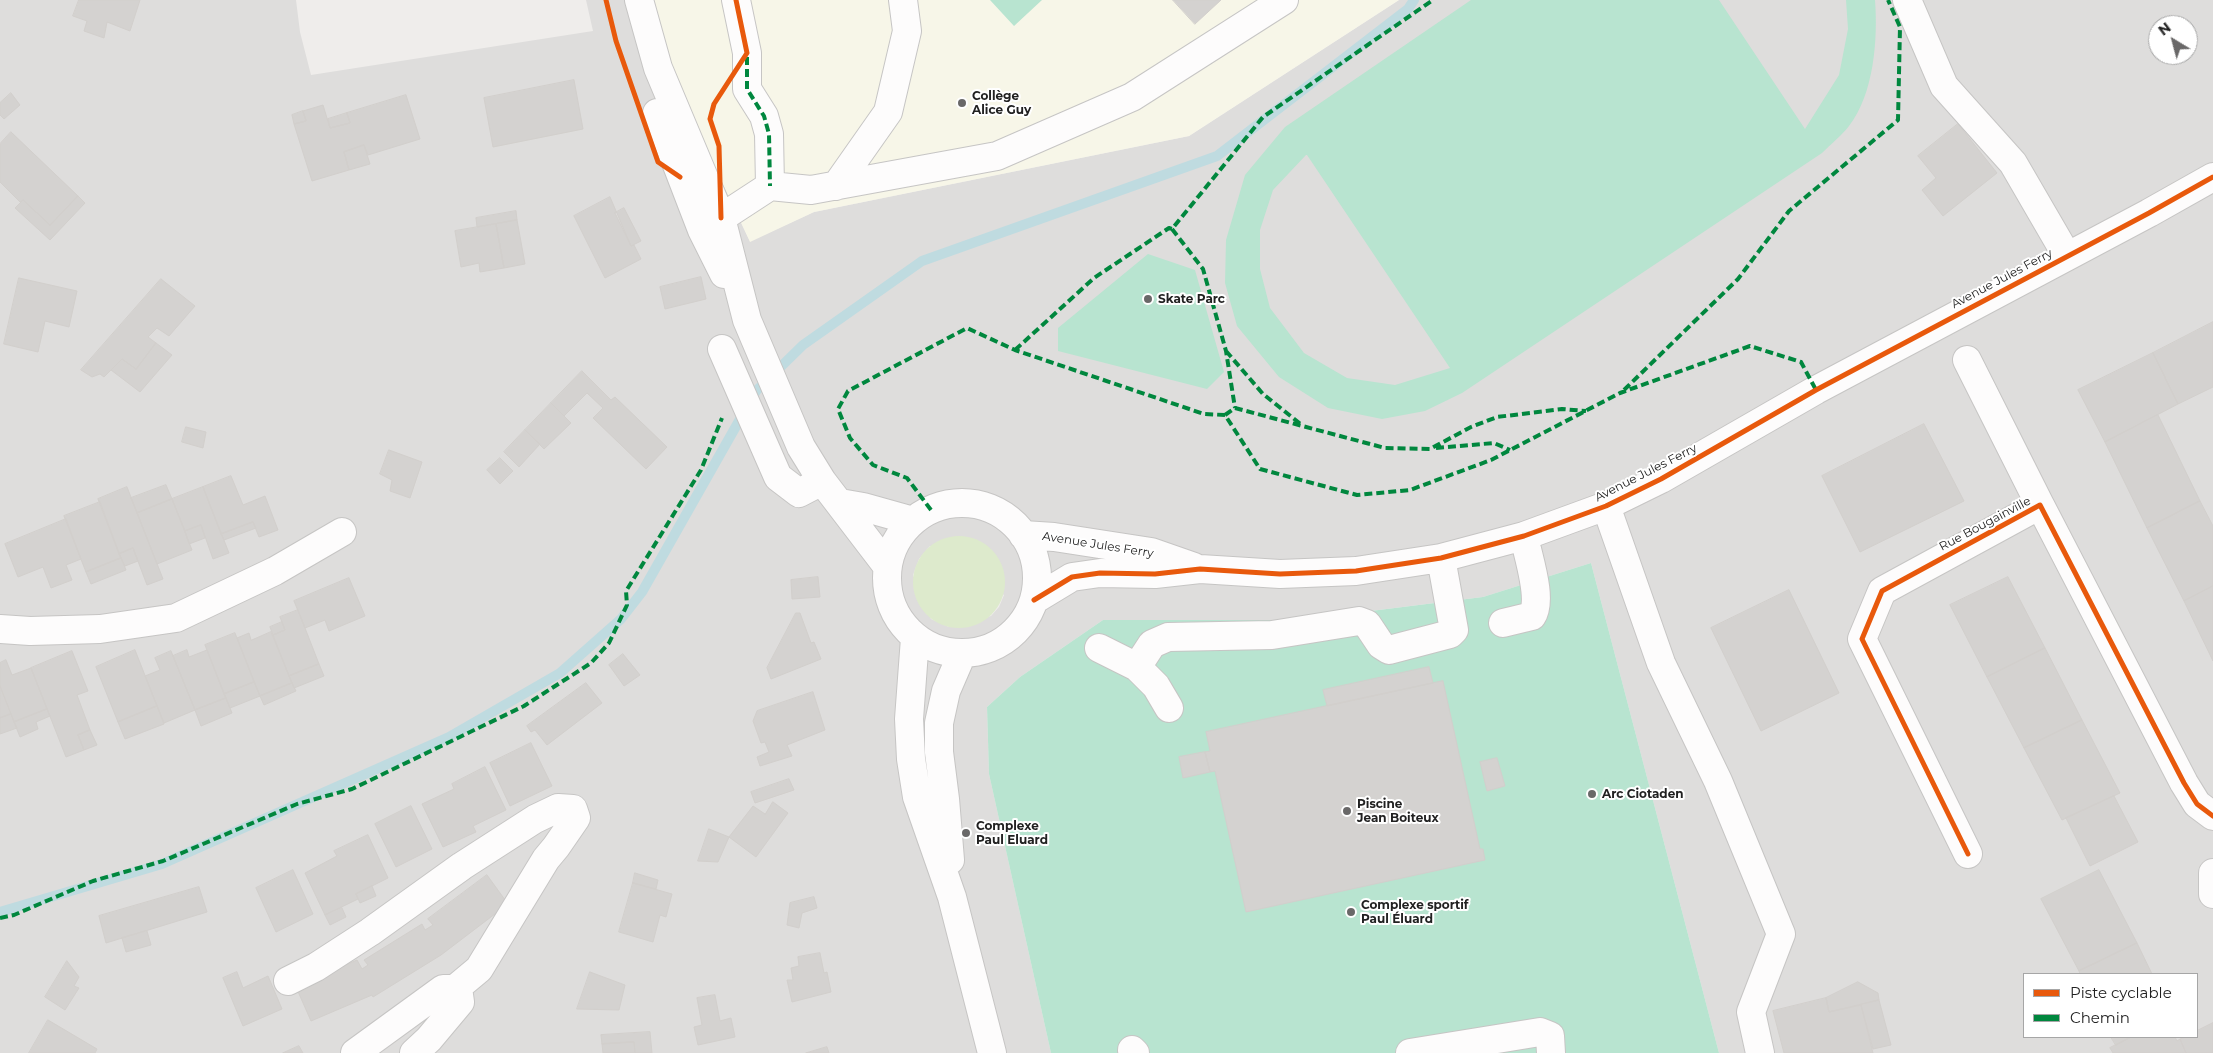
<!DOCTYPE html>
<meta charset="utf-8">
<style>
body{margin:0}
#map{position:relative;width:2213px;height:1053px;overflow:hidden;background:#efedeb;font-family:Montserrat,sans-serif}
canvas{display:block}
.legend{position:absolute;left:2023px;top:973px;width:175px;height:65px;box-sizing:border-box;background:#fff;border:1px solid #a6a6a6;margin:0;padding:6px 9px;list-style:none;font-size:15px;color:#212121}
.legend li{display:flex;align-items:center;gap:10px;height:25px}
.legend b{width:25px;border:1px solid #a6a6a6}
.north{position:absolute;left:2148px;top:15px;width:50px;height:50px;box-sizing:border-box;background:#fff;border:1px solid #a6a6a6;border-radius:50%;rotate:323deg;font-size:14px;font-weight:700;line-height:20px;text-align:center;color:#212121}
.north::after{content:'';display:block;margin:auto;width:18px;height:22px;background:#696868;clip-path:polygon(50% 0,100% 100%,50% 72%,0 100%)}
</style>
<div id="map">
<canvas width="2213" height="1053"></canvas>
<ul class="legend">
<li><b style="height:6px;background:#e8590c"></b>Piste cyclable</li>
<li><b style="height:6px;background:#00873e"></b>Chemin</li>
</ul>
<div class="north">N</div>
</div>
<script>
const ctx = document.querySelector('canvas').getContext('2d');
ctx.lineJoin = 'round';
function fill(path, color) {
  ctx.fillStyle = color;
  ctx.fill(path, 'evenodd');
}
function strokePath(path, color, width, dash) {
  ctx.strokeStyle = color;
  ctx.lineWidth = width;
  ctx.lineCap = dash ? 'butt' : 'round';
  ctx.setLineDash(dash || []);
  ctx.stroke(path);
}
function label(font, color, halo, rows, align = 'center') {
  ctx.font = font + ' Montserrat,sans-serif';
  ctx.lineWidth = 4;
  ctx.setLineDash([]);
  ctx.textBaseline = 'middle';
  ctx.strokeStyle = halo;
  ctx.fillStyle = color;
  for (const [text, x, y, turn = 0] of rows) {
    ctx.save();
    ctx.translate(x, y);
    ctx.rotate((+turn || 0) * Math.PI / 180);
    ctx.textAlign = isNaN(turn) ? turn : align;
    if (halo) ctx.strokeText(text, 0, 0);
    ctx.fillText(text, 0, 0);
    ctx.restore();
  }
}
const residential = new Path2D(`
 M0 0H296L300 32 311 75 593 31 586 0H654L669 69 750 241 814 212 1189 136 1399 0H2213V1053H1719L1591 563 1483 597 1299 620H1103L1020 677 987 707 989 774 1051 1053H0ZM2158 25H2188V55H2158ZM930 546 1004 595 999 607 991 616 949 627 931 619 913 575 919 559ZM2024 974H2197V1037H2024Z`);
const education = new Path2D(`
 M654 0H1399L1189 136 814 212 750 242 669 69Z`);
const grass = new Path2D(`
 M913 582a46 46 0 1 1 92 0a46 46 0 1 1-92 0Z`);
const pitch = new Path2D(`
 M990 0H1042L1014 26Z
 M1471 0H1719L1805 129 1839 75 1848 29 1846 0H1875C1878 39 1874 94 1849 126 1842 135 1831 144 1822 153L1462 393 1425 411 1382 419 1328 408 1279 377 1237 326 1225 283 1226 240 1245 175 1285 127ZM1306 155H1307L1450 368 1395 385 1347 378 1304 353 1270 308 1260 269V230L1273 190Z
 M1148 254 1195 270 1224 372 1207 389 1058 351V328Z
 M1591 563 1719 1053H1051L989 774 987 707 1020 677 1103 620H1299L1483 597Z`);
const stream = new Path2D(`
 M0 912 162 864 449 737 560 673 621 619 642 592 756 391 803 345 922 261 1217 156 1408 9 1414 0`);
const building = new Path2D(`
 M79 0H140L130 31 107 22 104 38 84 31 87 21 73 16Z
 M1173 0H1221L1195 24Z
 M574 80 583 129 493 147 484 98Z
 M11 93 20 105 4 119 0 115V103Z
 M406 95 420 139 368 155 364 145 344 152 349 170 312 181 294 124 306 121 303 111 323 105 330 128 350 123 347 113Z
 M303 111 306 121 294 124 292 115Z
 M347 113 350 123 330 128 328 119Z
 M1958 124 1997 173 1943 216 1922 190 1936 178 1918 156Z
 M11 132 78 196 50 225 23 200 20 202 0 182V144Z
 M364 145 370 164 349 170 344 152Z
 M78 196 85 203 50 240 15 208 23 200 50 225Z
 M610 197 631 246 634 245 641 259 605 278 574 216Z
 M624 208 641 241 631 246 615 213Z
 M516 211 517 220 477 227 476 218Z
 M517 220 525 264 504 268 496 224Z
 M496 224 504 268 480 272 479 263 461 267 455 231Z
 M701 277 706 299 665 309 660 287Z
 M19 278 77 291 69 327 45 321 38 352 4 344Z
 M161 279 195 306 169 336 157 328 148 337 156 343 136 369 122 359 104 377 100 374 92 377 81 370Z
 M2213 322V387L2178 404 2153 353Z
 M156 343 172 355 140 392 111 370 122 359 136 369Z
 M2153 353 2178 404 2105 442 2078 390Z
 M582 371 611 400 615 397 667 447 646 469 593 418 603 408 587 393 564 416 551 403Z
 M551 403 571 423 544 449 525 430Z
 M2158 415 2200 501 2147 528 2105 442Z
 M1924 424 1964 501 1860 552 1822 476Z
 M186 427 206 432 203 448 182 442Z
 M525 430 540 444 519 467 504 452Z
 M389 450 422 462 410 498 390 491 392 480 380 474Z
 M500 458 513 471 500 484 487 470Z
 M231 476 243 505 265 496 278 530 259 537 253 522 221 534 203 487Z
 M166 485 172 499 137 513 131 498Z
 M127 487 163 579 147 585 133 548 119 554 98 499Z
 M203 487 229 553 213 559 201 525 185 531 172 499Z
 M172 499 192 550 157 564 137 513Z
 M2200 501 2213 526V586L2184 601 2147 528Z
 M100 502 121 558 86 572 64 516Z
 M66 519 81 559 66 565 72 580 51 588 43 567 18 577 5 544Z
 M253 522 256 528 224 540 221 534Z
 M201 525 205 538 189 544 185 531Z
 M133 548 138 561 125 566 119 554Z
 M121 558 126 570 91 584 86 572Z
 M818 577 820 597 792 599 791 580Z
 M2008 577 2045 648 1987 677 1950 605Z
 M349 578 365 616 329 631 325 620 305 628 294 601Z
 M2213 586V661L2184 601Z
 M1789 590 1839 693 1761 731 1711 628Z
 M298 610 319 664 289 676 273 635 285 630 280 617Z
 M796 613H800L811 643 814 642 821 659 771 679 767 668Z
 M282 622 285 630 273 635 270 627Z
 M271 632 292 683 260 696 237 638 249 633 251 640Z
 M235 633 254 682 224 694 205 645Z
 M2045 648 2082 720 2024 748 1987 677Z
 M135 650 157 706 118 722 96 667Z
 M187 650 189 657 207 650 226 698 195 710 173 656Z
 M72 651 88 691 77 695 90 730 78 735 84 750 66 757 31 668Z
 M171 651 195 710 164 723 145 676 160 670 155 658Z
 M623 654 640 675 624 686 609 665Z
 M6 660 12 675 31 668 47 709 14 722 0 686V663Z
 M319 664 324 676 294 688 289 676Z
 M1429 667 1433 683 1327 706 1323 690Z
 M1443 681 1480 849H1483L1485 860 1246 912 1215 771 1210 772 1205 752 1210 751 1206 732Z
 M254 682 260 696 230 708 224 694Z
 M292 683 296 691 264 705 260 696Z
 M586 683 602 703 547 745 535 730 531 732 527 726Z
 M0 686 11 714 0 718Z
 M813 692 825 730 787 745 792 756 760 766 757 757 769 752 765 742 761 743 753 721 757 711Z
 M226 698 232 713 201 726 195 710Z
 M157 706 164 724 125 739 118 722Z
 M47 709 50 716 36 722 38 729 20 737 14 722Z
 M11 714 17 728 0 734V718Z
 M2082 720 2120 793 2062 820 2024 748Z
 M90 730 97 745 84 750 78 735Z
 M531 743 552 786 510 806 490 763Z
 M1205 752 1210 772 1183 778 1179 757Z
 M1497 758 1505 786 1487 791 1480 762Z
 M485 767 506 810 473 826 476 832 443 847 422 804 454 789 452 784Z
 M789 779 794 790 755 803 751 792Z
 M2114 796 2138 842 2090 866 2066 818Z
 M773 802 788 813 756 857 729 837 753 806 765 814Z
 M411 806 432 849 396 867 375 824Z
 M709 829 729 837 718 862 698 861Z
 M368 835 388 878 356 894 358 899 325 915 305 873 337 856 334 851Z
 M293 870 313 914 276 932 256 888Z
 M2099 870 2137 943 2079 971 2041 899Z
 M635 873 658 880 656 889 633 883Z
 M487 875 508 904 441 955 373 997 372 995 311 1021 296 987 357 960 362 969 368 965 364 960 422 924 425 930 433 925 428 919Z
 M633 883 672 894 666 917 660 915 653 942 619 932Z
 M372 886 376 896 360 903 356 894Z
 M199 887 207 912 106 943 99 916Z
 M814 897 817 908 802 913 799 928 787 925 790 903Z
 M342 908 346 917 330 925 325 915Z
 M147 931 151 945 126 952 122 938Z
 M2137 943 2152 974H2080L2079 971Z
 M820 953 824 973 827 972 831 992 792 1002 787 980H793L791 968 799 966 798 957Z
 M67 961 79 977 74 986 79 988 65 1010 45 997Z
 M237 972 243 988 268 976 282 1009 243 1026 223 978Z
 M590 972 625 985 619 1010 577 1009Z
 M1858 982 1878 993 1879 1000 1829 1012 1826 998Z
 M715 995 720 1021 731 1018 735 1037 698 1045 694 1027 702 1025 697 998Z
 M1826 998 1829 1012 1861 1005 1873 1053H1784L1773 1011Z
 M1879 1000 1891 1045 1873 1049 1861 1005Z
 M48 1020 97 1049 95 1053H29Z
 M2213 1023V1053H2186L2180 1039 2185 1037H2197V1031Z
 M650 1032 652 1053H635L634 1042 602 1044 601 1035Z
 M2111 1037H2131L2116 1045Z
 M2131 1037H2175L2177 1041 2180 1039 2186 1053H2113L2110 1048Z
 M634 1042 635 1053H603L602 1044Z
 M299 1046 303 1053H283Z
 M827 1047 829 1053H806Z`);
const minor = new Path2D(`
 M639 0 658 68 721 218 747 320 801 447 822 481 887 566
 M736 0 747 53V89L764 116 769 134 770 186
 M1907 0 1944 86 2013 163 2067 256
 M657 113 702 230 724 274
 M836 186 888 112 907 31 903 0
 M721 218 770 186 811 190 997 156 1132 97 1284 0
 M722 349 778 477 799 493 822 481
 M1967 360 2040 505
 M840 503 863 507 913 521
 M887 578a75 75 0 1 1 150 0a75 75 0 1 1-150 0Z
 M1606 506 1661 663 1718 781 1781 934 1751 1012 1760 1053
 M1023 535 1054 537 1151 552 1194 567
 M1034 600 1072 577 1100 573 1155 574 1200 569 1280 574 1356 571 1441 558 1524 536 1606 506 1661 479 1816 390 2149 213 2213 177
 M1503 623 1532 616C1543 599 1528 557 1524 536
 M0 629 30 631 100 629 176 618 275 571 342 532
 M915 638 909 719 911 759 917 797 952 897 992 1053
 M1099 648 1137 667 1156 686 1169 708
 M1137 667 1152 644 1168 637 1272 635 1359 621 1367 624 1381 645 1389 650 1450 634 1454 630 1441 558
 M1968 854 1862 639 1882 591 2040 505 2184 783 2197 804 2213 816
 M950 860 945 799 939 752V723L946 691 962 654
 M2213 873V894
 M288 981 316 967 370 932 462 866 535 819 558 808 573 809 576 818 556 847 546 859 479 969 455 989
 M1132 1050 1135 1053
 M355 1053 443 989H455L459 995 460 1002 429 1039 414 1053
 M1410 1053 1540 1032 1550 1036 1551 1053`);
const quiet = new Path2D(`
 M747 57V89L764 116 769 134 770 186
 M1172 229 1203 269 1226 351 1235 408
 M1015 350 1094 278 1169 228 1172 229 1263 117 1433 0
 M1226 351 1263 394 1303 426
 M1624 390 1738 279 1789 211 1898 120 1900 27 1888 0
 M1225 415 1235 408 1385 448 1430 449 1471 427 1497 417 1562 409 1586 411
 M1436 448 1494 443 1510 450
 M931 510 907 478 873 465 850 438 838 409 848 391 967 328 1015 350 1204 414 1225 415 1260 469 1357 495 1410 490 1491 460 1620 393 1750 346 1801 362 1816 390
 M0 918 14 915 93 881 163 861 297 804 352 789 524 706 591 663 609 643 627 605 626 591 701 470 722 418`);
const cycleway = new Path2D(`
 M606 0 616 41 658 162 680 177
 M721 218 719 146 710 119 714 104 747 53 736 0
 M1034 600 1072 577 1100 573 1155 574 1200 569 1280 574 1356 571 1441 558 1524 536 1606 506 1661 479 1816 390 2149 213 2213 177
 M1968 854 1862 639 1882 591 2040 505 2184 783 2197 804 2213 816`);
const markers = [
 [962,103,5,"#696868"],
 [1148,299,5,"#696868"],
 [1592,794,5,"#696868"],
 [1347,811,5,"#696868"],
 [966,833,5,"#696868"],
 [1351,912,5,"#696868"]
];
const poiNames = [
 ["Collège",972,96],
 ["Alice Guy",972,110],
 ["Skate Parc",1158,299],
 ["Arc Ciotaden",1602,794],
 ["Piscine",1357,804],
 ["Jean Boiteux",1357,818],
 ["Complexe",976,826],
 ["Paul Eluard",976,840],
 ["Complexe sportif",1361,905],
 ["Paul Éluard",1361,919]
];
const streetNames = [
 ["Avenue Jules Ferry",2002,279,-28],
 ["Avenue Jules Ferry",1646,473,-27],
 ["Rue Bougainville",1985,524,-28],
 ["Avenue Jules Ferry",1098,545,9]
];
fill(residential, '#dedddc');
fill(education, '#f7f6e8');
fill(grass, '#ddeacc');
fill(pitch, '#b8e4d0');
strokePath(stream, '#bfdbe0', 10);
fill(building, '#d4d2d0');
strokePath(building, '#d2cfcc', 1);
strokePath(minor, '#c6c5c4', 30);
strokePath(minor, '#fdfcfc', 28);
strokePath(quiet, '#00873e', 4, [8, 4]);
strokePath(cycleway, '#e8590c', 5);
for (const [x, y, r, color] of markers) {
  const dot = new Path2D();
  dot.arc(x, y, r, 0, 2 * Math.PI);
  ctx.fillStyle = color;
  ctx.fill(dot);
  strokePath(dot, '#fff', 2);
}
label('bold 12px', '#212121', '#fff', poiNames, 'left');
label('12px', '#212121', '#fff', streetNames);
</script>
